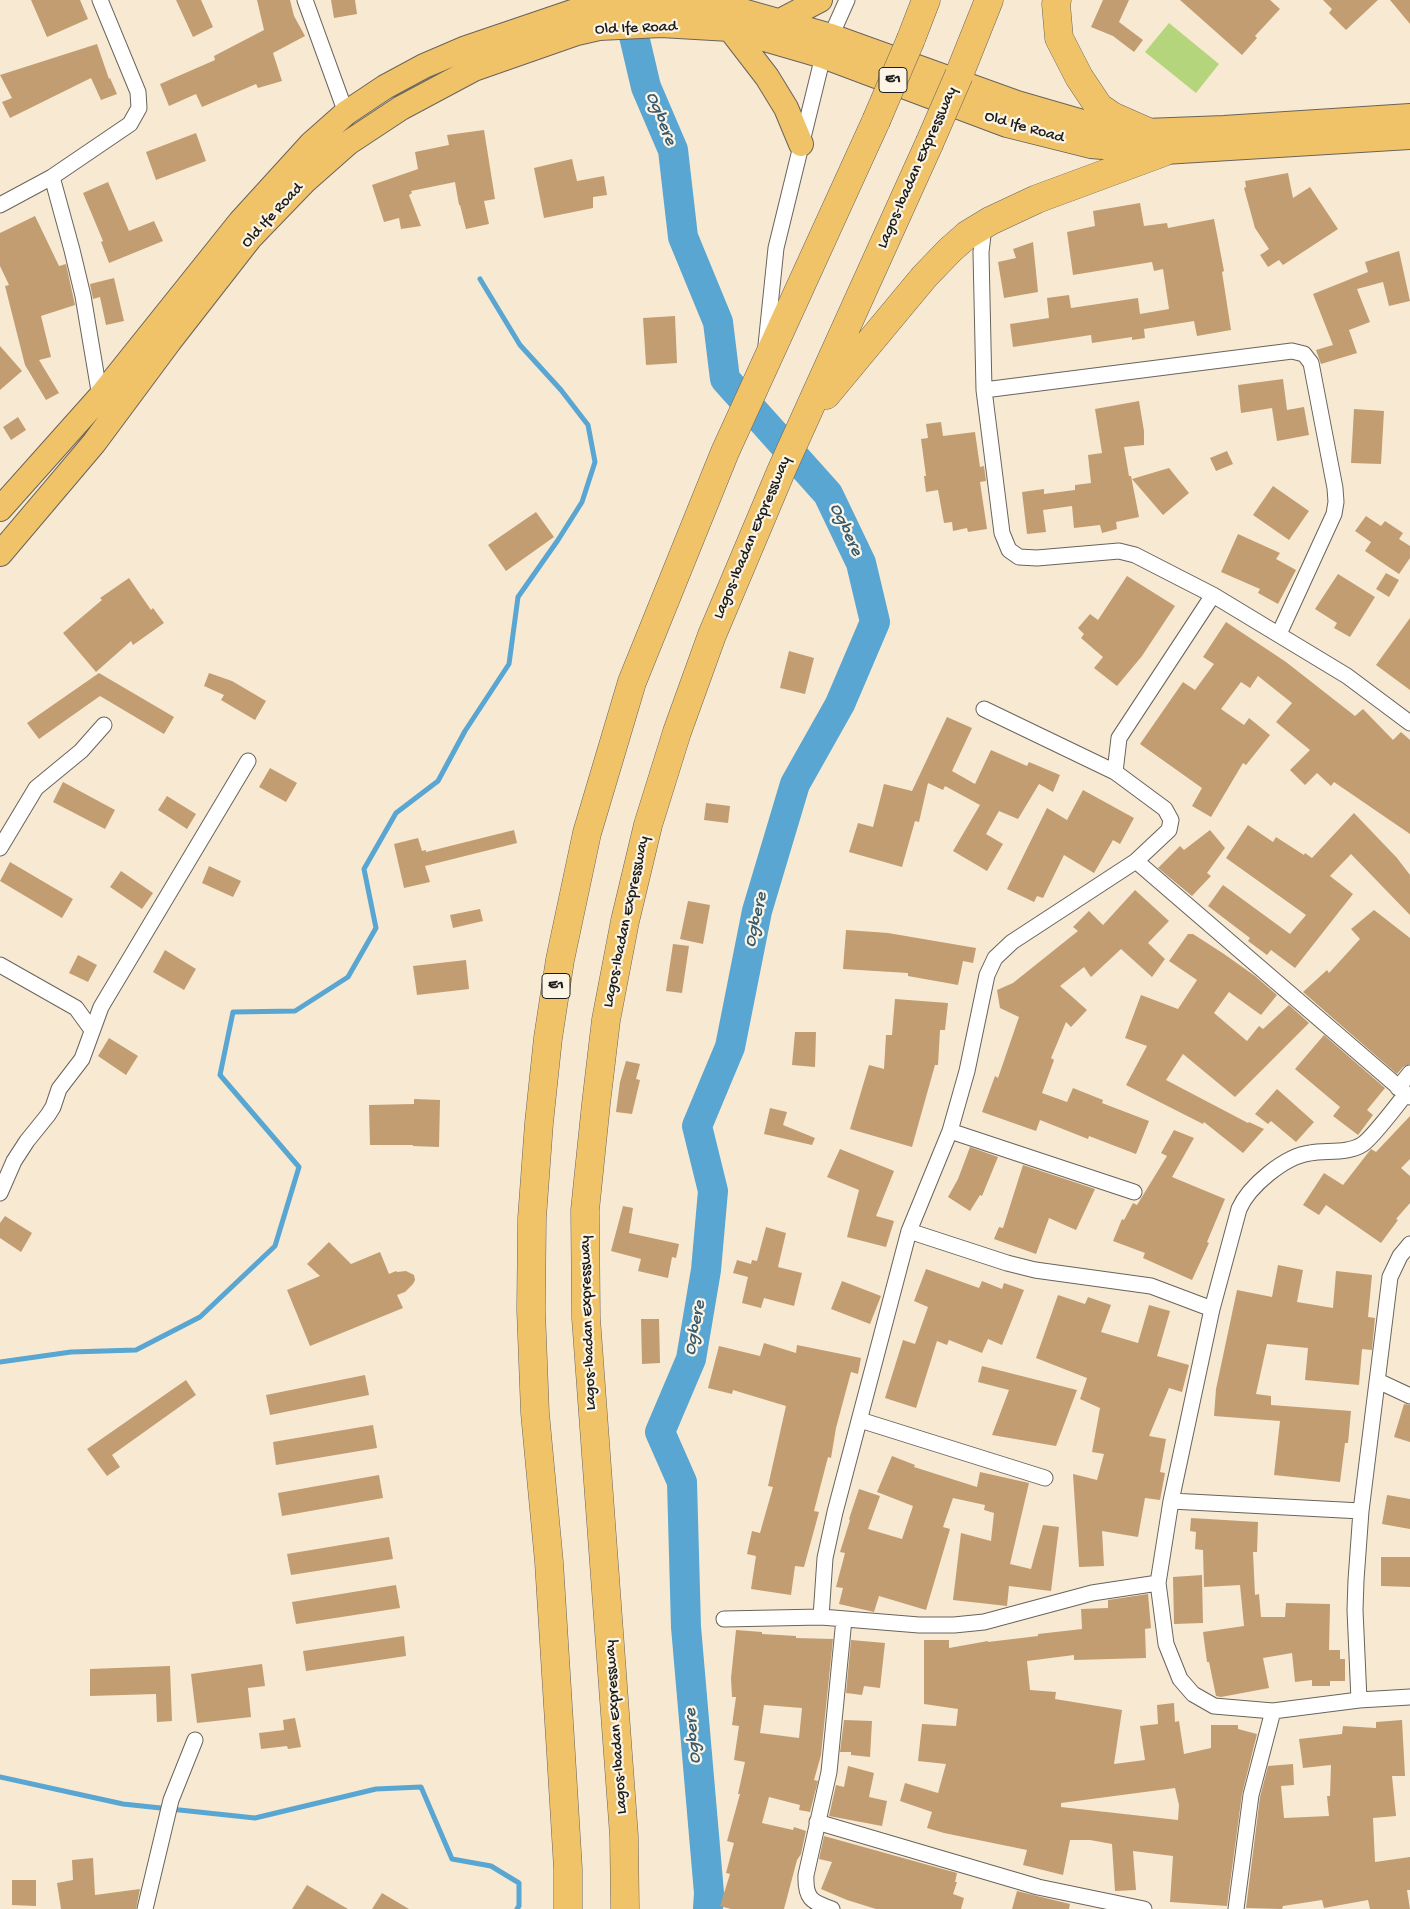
<!DOCTYPE html>
<style>
body{margin:0}
canvas{display:block;background:#f8e9d2}
</style>
<canvas width="1410" height="1909"></canvas>
<script>
const ctx = document.querySelector('canvas').getContext('2d');
ctx.lineJoin = 'round';
function fill(path, color) {
  ctx.fillStyle = color;
  ctx.fill(path, 'evenodd');
}
function strokePath(path, color, width, dash) {
  ctx.strokeStyle = color;
  ctx.lineWidth = width;
  ctx.lineCap = dash ? 'butt' : 'round';
  ctx.setLineDash(dash || []);
  ctx.stroke(path);
}
function label(font, color, halo, rows, align = 'center') {
  ctx.font = font + ' "Gochi Hand",sans-serif';
  ctx.lineWidth = 4.5;
  ctx.setLineDash([]);
  ctx.textBaseline = 'middle';
  ctx.strokeStyle = halo;
  ctx.fillStyle = color;
  for (const [text, x, y, turn = 0] of rows) {
    ctx.save();
    ctx.translate(x, y);
    ctx.rotate((+turn || 0) * Math.PI / 180);
    ctx.textAlign = isNaN(turn) ? turn : align;
    if (halo) ctx.strokeText(text, 0, 0);
    ctx.fillText(text, 0, 0);
    ctx.restore();
  }
}
const green = new Path2D(`
 M1169 23 1219 64 1196 93 1145 52Z`);
const stream = new Path2D(`
 M0 1362 71 1352 136 1350 200 1317 275 1246 299 1167 220 1075 233 1012 295 1011 348 977 376 928 364 869 396 813 438 781 465 731 509 664 518 597 558 540 582 502 595 462 588 425 561 390 520 345 480 279
 M0 1777 123 1804 255 1818 376 1789 421 1787 452 1859 491 1866 519 1883V1906L517 1909`);
const river = new Path2D(`
 M623 1 626 2 646 87 673 150 683 237 718 322 725 379 828 494 861 563 875 622 840 704 795 784 757 911 730 1047 697 1126 713 1191 706 1270 691 1359 660 1432 682 1482 686 1627 709 1893 708 1909`);
const building = new Path2D(`
 M31 0H80L88 19 47 37Z
 M176 0H201L213 27 193 37Z
 M257 0H290L294 16 305 36 273 53 282 81 258 88 256 84 202 107 196 94 169 106 160 84 215 60 214 56 264 30Z
 M331 0H355L357 14 334 18Z
 M1103 0H1129L1119 22 1143 40 1134 52 1113 36 1091 27Z
 M1180 0H1270L1280 9 1255 36 1257 38 1242 55Z
 M1323 0H1378L1346 30 1329 13 1332 9Z
 M1390 0H1410V24Z
 M97 44 109 79 110 78 117 94 101 100 91 78 10 118 2 102 12 98 0 75Z
 M484 130 495 199 484 201 489 224 466 229 460 205H459L455 182 411 191 412 193 409 195 421 226 401 229 399 218 384 222 372 185 418 169 415 152 449 145 447 135Z
 M196 133 206 161 156 180 146 152Z
 M572 159 577 181 604 176 607 195 593 197V208L544 218 534 168Z
 M1288 173 1293 198 1310 187 1338 229 1283 265 1279 260 1268 267 1260 255 1269 249 1255 228 1244 188 1246 187 1245 181Z
 M108 182 129 231 154 221 163 241 109 263 101 242 103 241 83 193Z
 M1140 203 1144 226 1167 223 1168 228 1214 219 1224 271 1222 272 1231 330 1197 336 1194 321 1144 329 1145 338 1132 340V337L1092 343 1091 335 1013 347 1010 324 1049 318 1047 298 1069 295 1071 308 1138 298 1140 314 1169 309 1163 269 1154 271 1152 262 1073 275 1067 232 1095 226 1093 211Z
 M35 216 59 266 66 264 75 305 41 316 51 357 39 360 59 393 46 400 25 365 5 286 9 285 0 266V233Z
 M1033 242 1038 292 1004 298 998 262 1016 258 1013 249Z
 M1399 251 1410 301 1389 306 1383 282 1357 289 1370 322 1349 330 1357 353 1321 364 1316 350 1333 345 1313 294 1368 272 1365 262Z
 M114 278 124 321 106 325 100 297 93 299 90 284Z
 M675 316 677 363 646 365 643 318Z
 M0 346 22 371 0 390Z
 M1283 379 1287 410 1304 407 1309 435 1277 441 1272 408 1241 413 1238 385Z
 M1139 401 1144 431V445L1124 447 1129 476H1131L1139 517 1116 522 1117 529 1102 533 1100 525 1074 528 1072 506 1043 510 1046 532 1027 534 1022 492 1044 489V494L1075 490V485L1091 483 1088 455 1102 453 1095 409Z
 M1354 409 1384 411 1381 464 1351 463Z
 M18 417 26 430 11 440 3 427Z
 M941 422 943 436 975 432 980 467 984 466 986 481 980 482 987 529 968 532 967 528 953 531 952 522 944 523 938 490 926 492 924 476H926L921 439 928 438 926 424Z
 M1227 451 1233 464 1216 471 1210 458Z
 M1169 468 1189 493 1163 515 1132 479Z
 M1273 486 1309 511 1289 540 1253 515Z
 M536 512 554 537 506 571 488 545Z
 M1366 516 1381 526 1385 521 1403 533 1399 539 1410 546V558L1399 574 1365 551 1371 542 1355 531Z
 M1238 534 1280 553 1276 559 1296 570 1278 604 1258 593 1260 589 1221 572Z
 M1386 573 1399 580 1389 597 1376 589Z
 M1338 574 1375 597 1350 637 1334 628 1337 623 1315 609Z
 M1127 576 1175 606 1142 656 1117 686 1094 668 1103 657 1081 638 1084 634 1078 628 1090 614 1098 620Z
 M129 578 151 610 153 608 164 623 133 645 131 641 96 672 63 633 102 600 100 598Z
 M1410 618V690L1376 665Z
 M1226 622 1286 662 1355 716 1363 709 1393 740 1401 732 1410 740V834L1334 782 1331 786 1317 773 1305 785 1290 770 1310 750 1276 722 1292 703 1258 676 1250 688 1241 682 1221 709 1244 725 1249 718 1270 735 1246 765 1243 763 1211 817 1192 806 1202 788 1140 744 1183 682 1195 690 1214 664 1203 657Z
 M789 651 814 658 805 694 780 688Z
 M99 673 174 717 164 734 100 696 39 739 27 723Z
 M209 673 232 681 266 701 255 720 221 700 224 695 204 686Z
 M947 717 972 728 952 771 975 784 991 750 1027 766 1029 762 1060 775 1053 792 1039 784 1018 819 999 811 986 834 1003 844 987 871 953 851 980 805 945 786 943 790 928 783 919 822 915 821 902 867 849 852 858 823 873 827 884 784 912 791Z
 M270 768 297 783 286 802 259 787Z
 M63 782 115 810 105 829 53 802Z
 M1083 790 1134 818 1120 844 1113 840 1094 873 1064 855 1043 898 1037 896 1034 902 1007 889 1047 808 1067 820Z
 M167 796 196 814 187 829 158 810Z
 M706 803 730 806 728 823 704 820Z
 M1354 813 1397 858 1410 875V915L1351 854 1330 876 1353 894 1295 968 1271 950 1267 955 1248 941 1250 938 1208 906 1223 885 1290 934 1306 915 1226 858 1248 825 1273 842 1276 837 1304 855 1305 853 1312 858Z
 M514 830 517 843 425 866 430 882 404 888 394 844 418 838 422 851 426 850V852Z
 M1210 830 1225 848 1207 873 1211 876 1192 896 1158 868 1180 846 1184 850Z
 M10 862 73 899 62 918 0 881Z
 M209 866 241 881 233 897 202 883Z
 M121 871 153 893 142 909 110 887Z
 M1135 890 1169 921 1148 943 1165 959 1152 977 1121 949 1091 977 1084 967 1060 986 1087 1010 1071 1027 1066 1022 1051 1058 1054 1060 1042 1093 1067 1102 1073 1088 1103 1100 1102 1103 1149 1121 1136 1154 1089 1136 1088 1139 1040 1120 1036 1131 982 1112 995 1076 998 1078 1019 1017 1000 1008 997 990 1013 983 1078 931 1073 927 1089 911 1103 925Z
 M688 901 710 905 703 944 680 939Z
 M480 909 483 921 453 928 450 915Z
 M1374 910 1410 938V1064L1403 1067 1397 1074 1303 992 1327 970 1329 973 1360 939 1351 929Z
 M846 930 888 933 976 948 973 963 963 961 958 985 908 976V973L843 969Z
 M1188 934H1193L1224 954 1255 976 1277 995 1261 1015 1229 992 1214 1013 1247 1041 1259 1026 1263 1029 1289 1005 1309 1023 1235 1097 1183 1054 1166 1080 1248 1123 1249 1122 1264 1129 1243 1153 1204 1122 1203 1124 1126 1085 1147 1046 1125 1038 1141 995 1178 1009 1197 980 1169 961Z
 M673 944 689 946 682 993 666 991Z
 M165 950 196 969 184 990 153 972Z
 M78 955 97 965 88 982 69 973Z
 M466 960 469 989 417 995 413 966Z
 M895 999 948 1003 945 1030H940L938 1065H935L912 1147 850 1129 869 1065 884 1069 886 1035H892Z
 M795 1032H816L815 1067 792 1065Z
 M1324 1035 1385 1088 1367 1110 1373 1115 1358 1135 1333 1116 1340 1107 1295 1069Z
 M109 1038 138 1056 126 1075 98 1056Z
 M626 1061 640 1064 636 1079 640 1080 632 1114 616 1112 620 1082Z
 M1277 1089 1314 1122 1296 1142 1271 1121 1268 1124 1255 1114Z
 M414 1099 440 1100 439 1147 413 1146V1145H370L369 1105 414 1104Z
 M770 1108 787 1112 783 1125 815 1138 812 1145 764 1134Z
 M1410 1116V1159L1401 1168 1410 1176V1203L1396 1219 1398 1220 1381 1243 1326 1205 1319 1215 1303 1205 1324 1173 1343 1185 1371 1149 1376 1152Z
 M1174 1130 1194 1138 1172 1177 1225 1199 1207 1242 1209 1243 1192 1280 1143 1258 1145 1253 1113 1241 1122 1219 1124 1220 1133 1203 1137 1205 1167 1156 1161 1153Z
 M970 1147 998 1157 982 1196 980 1195 970 1211 948 1197 958 1179Z
 M840 1149 894 1171 876 1216 894 1221 886 1247 847 1237 859 1190 827 1177Z
 M1023 1165 1095 1189 1076 1230 1049 1218 1036 1254 994 1239 999 1227 1003 1228Z
 M623 1206 633 1208 629 1233 679 1244 676 1258 672 1257 668 1278 638 1271 641 1259 611 1251Z
 M5 1216 32 1233 21 1252 0 1238V1223Z
 M766 1227 786 1233 778 1267 802 1273 794 1306 764 1298 761 1308 742 1303 748 1277 733 1273 737 1260 751 1264 752 1260 757 1261Z
 M329 1242 351 1264 380 1252 389 1274 396 1271 397 1272 406 1271 414 1275 415 1280 413 1284 405 1292 397 1295 403 1308 310 1346 287 1290 320 1276 307 1264Z
 M1278 1265 1303 1270 1297 1302 1333 1308 1336 1271 1372 1275 1368 1317 1375 1318 1372 1350 1362 1349 1359 1385 1305 1380 1308 1348 1267 1344 1256 1394 1271 1396V1405L1351 1411 1348 1443H1345L1340 1482 1274 1475 1280 1421 1214 1416 1216 1389 1237 1290 1272 1297Z
 M926 1269 979 1288 982 1281 1002 1289 1004 1283 1024 1290 1002 1345 988 1339 982 1353 949 1340 947 1345 937 1341 916 1408 885 1398 903 1340 915 1344 928 1307 914 1301Z
 M842 1281 881 1296 870 1324 831 1309Z
 M1058 1295 1085 1304 1088 1297 1111 1305 1101 1332 1138 1343 1149 1305 1170 1311 1157 1356 1189 1365 1182 1392 1169 1388 1149 1436 1166 1439 1160 1472 1165 1473 1160 1500 1145 1498 1138 1537 1102 1531 1104 1566 1079 1567 1073 1474 1097 1480 1104 1454 1092 1452 1100 1408 1080 1399 1087 1378 1036 1358Z
 M641 1319H659L660 1363 642 1364Z
 M764 1343 796 1353 797 1345 861 1358 858 1374 851 1372 836 1428 831 1458 828 1457 814 1511 819 1512 804 1567 795 1566 791 1595 751 1589 756 1556 747 1554 752 1531 760 1533 773 1487 768 1486 786 1406 733 1390 732 1394 708 1388 719 1346 760 1356Z
 M982 1366 1077 1390 1056 1446 992 1435 1009 1390 978 1382Z
 M365 1375 369 1395 270 1415 266 1395Z
 M186 1380 196 1395 112 1455 120 1467 107 1476 87 1449Z
 M1404 1404 1410 1405V1442L1394 1437Z
 M373 1425 377 1448 276 1465 273 1442Z
 M892 1456 915 1465 914 1467 977 1487 980 1472 1029 1483 1010 1564 1031 1569 1043 1525 1059 1527 1051 1591 1009 1586 1007 1606 953 1600 961 1533 991 1541 994 1513 984 1510 985 1505 953 1498 943 1527 950 1529 926 1610 879 1596 874 1612 839 1604 843 1588 836 1587 845 1553 840 1552 850 1520 849 1519 859 1489 880 1496 868 1529 902 1539 913 1506 877 1492Z
 M379 1475 383 1498 282 1516 278 1493Z
 M1387 1495 1410 1499V1529L1382 1524Z
 M1191 1518 1258 1522 1257 1552H1253L1255 1595 1259 1594 1261 1617H1285L1286 1603 1330 1604 1329 1650H1340V1659H1345V1681H1330V1686H1312V1680L1295 1682 1292 1653 1263 1658 1269 1688 1221 1697 1216 1696 1209 1662H1207L1203 1632 1244 1626 1240 1585 1204 1587 1203 1550 1195 1549 1196 1532 1190 1531Z
 M389 1537 393 1559 291 1575 287 1554Z
 M1381 1557H1410V1587L1381 1586Z
 M1202 1575 1203 1623 1174 1624 1173 1577Z
 M396 1585 400 1608 296 1624 292 1602Z
 M1148 1594 1151 1628 1145 1629 1146 1658 1074 1660V1655L1027 1661 1030 1690 1056 1692 1055 1699 1122 1710 1114 1764 1145 1760 1140 1726 1158 1724 1157 1705 1174 1703 1175 1722 1179 1721 1184 1754 1211 1748V1725H1238V1729L1257 1734 1242 1794 1227 1906 1170 1902 1173 1856 1133 1851 1136 1890 1115 1891 1112 1844 1090 1840H1070L1063 1875 1023 1865 1027 1850 944 1833 927 1828 932 1812 900 1801 905 1783 938 1793 946 1764 918 1761 922 1724 956 1726 958 1709 924 1704V1640H949V1648L988 1641V1642L1038 1636V1634L1082 1629 1081 1609 1108 1608V1600ZM1175 1788 1179 1805 1178 1820 1061 1807V1803Z
 M736 1630 762 1632V1634L796 1636V1638L833 1639 821 1755 814 1780 818 1781 810 1812 799 1810 800 1805 769 1797 762 1823 793 1830 794 1827 806 1831 801 1854 797 1860 784 1909H731L720 1906 730 1874 726 1873 734 1843 727 1841 740 1794H738L745 1762 734 1760 739 1726 732 1725 736 1697H732L731 1678ZM764 1705 802 1708 799 1738 760 1733Z
 M404 1636 406 1656 306 1671 303 1651Z
 M851 1640 885 1643 880 1688 864 1686 862 1695 846 1693Z
 M262 1664 265 1686 248 1688 251 1717 197 1723 191 1674Z
 M170 1666 172 1721 157 1722 156 1694 90 1696V1669Z
 M295 1718 301 1747 288 1749 287 1746 261 1749 259 1733 284 1730 283 1720Z
 M844 1720 872 1721 870 1757 851 1755V1752H840Z
 M1402 1720 1405 1776H1392L1396 1816 1373 1818 1375 1862 1410 1857V1890H1407L1410 1909H1370L1368 1900 1324 1908 1322 1900 1283 1906 1282 1909 1246 1908 1260 1797 1268 1766 1293 1764 1294 1785 1281 1786 1284 1818 1329 1816 1327 1796H1330L1331 1765 1303 1768 1299 1739 1342 1734 1343 1726 1376 1728V1722Z
 M848 1766 874 1773 869 1797 887 1801 882 1826 829 1816 836 1785 844 1787Z
 M824 1836 957 1873 955 1882H957L953 1894 964 1898 961 1909H876L847 1900 821 1889 832 1862 819 1859Z
 M93 1858 95 1895 140 1889 136 1909H61L57 1883 73 1880 72 1860Z
 M12 1880H36V1906L12 1905Z
 M307 1885 348 1909H292Z
 M1017 1891 1070 1904 1069 1909H1012Z
 M382 1893 409 1909H372Z`);
const street = new Path2D(`
 M305 0 346 113
 M831 36 847 0
 M52 177 72 250 83 296 100 397
 M0 205 52 177 130 124 139 108 138 92 100 0
 M988 225 983 235 981 252 984 390 1002 533 1009 550 1019 557 1037 558 1119 551 1135 555 1213 595 1347 676 1410 723
 M766 345 776 248 823 56
 M984 390 1292 351 1304 354 1311 363 1335 488 1336 502 1334 514 1279 634
 M1115 772 1119 738 1213 595
 M0 848 36 788 81 751 104 725
 M1136 861 1410 1097
 M0 965 76 1008 92 1030
 M1398 1088 1410 1073
 M1406 1094C1396 1106 1374 1136 1363 1144 1348 1154 1327 1150 1310 1153 1285 1156 1249 1186 1239 1209L1212 1309 1171 1501 1158 1583 1166 1644 1180 1679 1193 1694 1214 1706 1273 1711 1359 1700 1410 1697
 M950 1131 1134 1192
 M0 1193 14 1161 27 1141 48 1115 53 1107 59 1089 82 1059 101 1007 248 761
 M909 1231 1007 1263 1035 1270 1151 1286 1212 1309
 M1378 1381 1410 1396
 M860 1420 1045 1478
 M1171 1501 1361 1511
 M821 1617 825 1558 835 1512 909 1231 950 1131 967 1071 987 975 995 958 1012 942 1136 861 1169 830 1171 820 1165 809 1115 772 984 709
 M724 1619 821 1617 919 1625H954L984 1622 1092 1593 1158 1583
 M1359 1700 1355 1610 1356 1580 1361 1511 1390 1277 1400 1256 1410 1244
 M817 1822 1038 1887 1144 1909
 M145 1909 171 1800 195 1740
 M832 1909C811 1902 805 1898 806 1875L829 1772 844 1619
 M1236 1909 1251 1795 1273 1711`);
const primary = new Path2D(`
 M780 21 820 0
 M730 29 767 77 786 108 801 144
 M0 509 100 397 240 222 311 144 346 113 385 87 424 66 466 48 572 12 597 7 660 4 732 8 831 36 1017 103 1093 125 1146 131 1224 128 1410 116
 M0 554 94 443 169 342 250 238 305 181 348 143 401 108 474 69 577 33 599 28 661 25 730 29 823 56 1007 125 1091 146 1164 152 1410 137`);
const highway = new Path2D(`
 M1057 0 1056 4 1059 38 1079 77 1099 107 1112 116 1146 131
 M911 39 926 0
 M959 75 989 0
 M826 395 924 277 950 250 967 235 990 221 1037 199 1164 152
 M568 1909V1869L560 1738 549 1562 535 1413 531 1310 532 1218 539 1123 548 1038 560 960 587 833 632 682 725 452 876 121
 M625 1909 624 1836 586 1318 585 1210 596 1104 606 1020 625 921 648 825 677 732 712 635 782 469 929 144`);
const highwayBridge = new Path2D(`
 M876 121 911 39
 M929 144 959 75`);
const shields = [
 [893,80,28],
 [556,986,28]
];
const shieldNames = [
 ["E1",893,80],
 ["E1",556,986]
];
const streetNames = [
 ["Old Ife Road",636,29,-2],
 ["Old Ife Road",1024,128,16],
 ["Lagos-Ibadan Expressway",918,168,-66],
 ["Old Ife Road",273,216,-47],
 ["Lagos-Ibadan Expressway",753,538,-67],
 ["Lagos-Ibadan Expressway",627,922,-78],
 ["Lagos-Ibadan Expressway",589,1323,-92],
 ["Lagos-Ibadan Expressway",617,1727,-94]
];
const waterNames = [
 ["Ogbere",660,119,68],
 ["Ogbere",845,530,65],
 ["Ogbere",757,920,-77],
 ["Ogbere",696,1328,-79],
 ["Ogbere",694,1736,-95]
];
fill(green, '#b5d57d');
strokePath(stream, '#59a6d2', 5);
strokePath(river, '#59a6d2', 30);
fill(building, '#c29d72');
strokePath(street, '#69645c', 17);
strokePath(primary, '#69645c', 26);
strokePath(highway, '#69645c', 29);
strokePath(street, '#fff', 15);
strokePath(primary, '#f1c369', 24);
strokePath(highway, '#f1c369', 28);
strokePath(highwayBridge, '#69645c', 29, []);
strokePath(highwayBridge, '#f1c369', 28);
for (const [x, y, w] of shields) {
  const box = new Path2D();
  box.roundRect(x - w / 2, y - 12.5, w, 25, 4);
  ctx.fillStyle = '#fcf5e5';
  ctx.fill(box);
  strokePath(box, '#1c1c1c', 1);
}
label('bold 15px', '#1c1c1c', null, shieldNames);
label('16px', '#1c1c1c', '#fcf5e5', streetNames);
label('italic 18px', '#375a6e', '#fcf5e5', waterNames);
</script>
